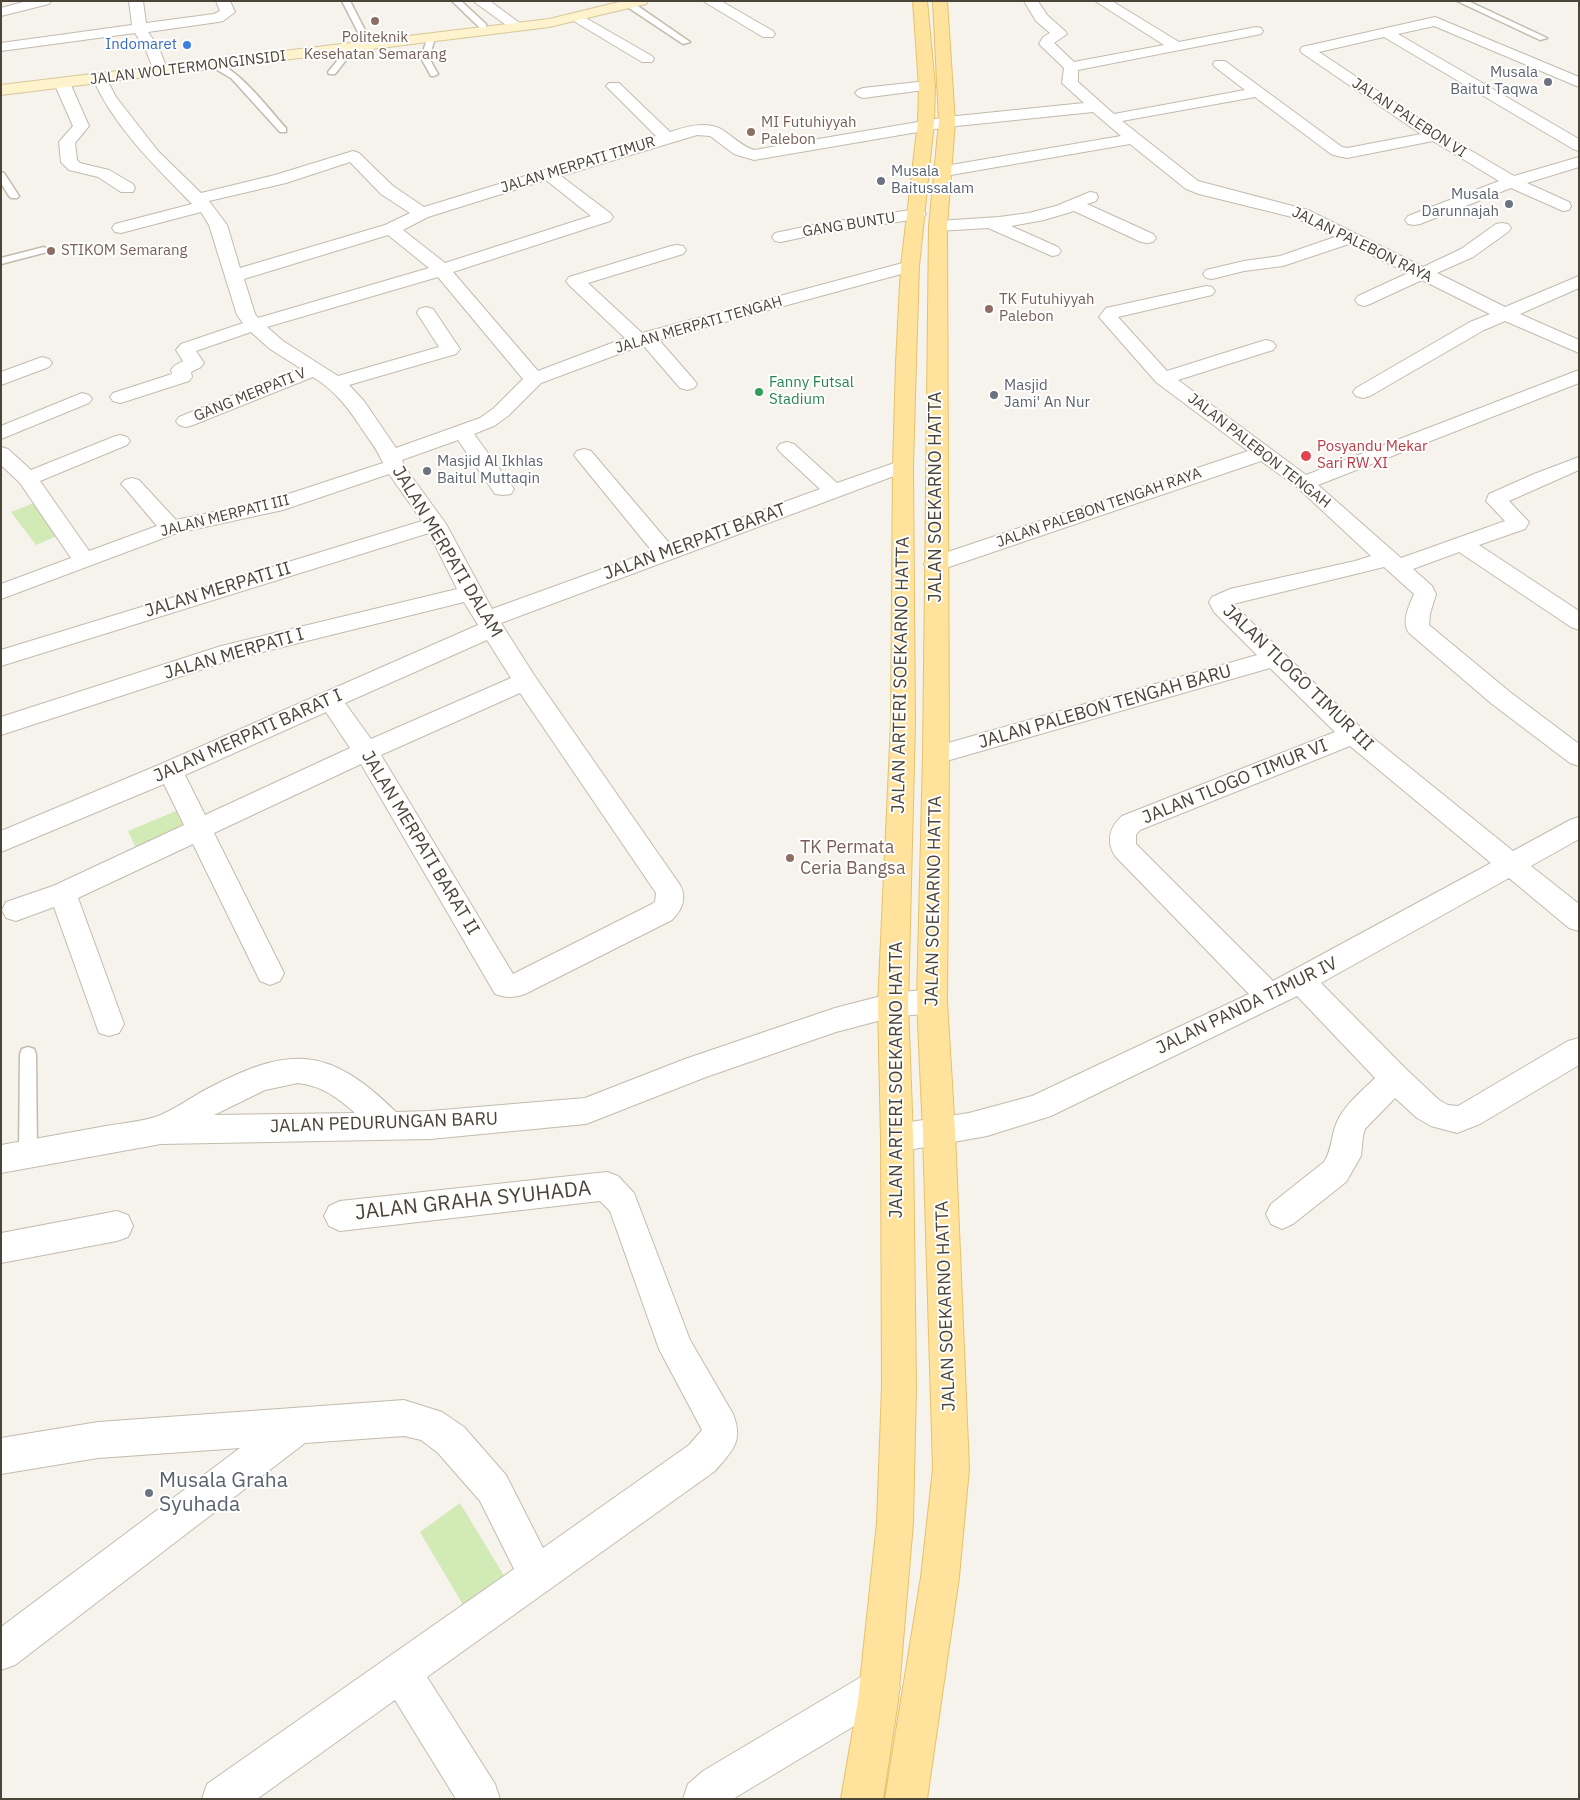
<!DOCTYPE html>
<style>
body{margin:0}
#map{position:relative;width:1580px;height:1800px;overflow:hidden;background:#f6f3ec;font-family:"IBM Plex Sans",sans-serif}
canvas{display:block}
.frame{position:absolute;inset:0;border:2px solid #4b4439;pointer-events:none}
</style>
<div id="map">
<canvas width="1580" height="1800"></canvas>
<div class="frame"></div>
</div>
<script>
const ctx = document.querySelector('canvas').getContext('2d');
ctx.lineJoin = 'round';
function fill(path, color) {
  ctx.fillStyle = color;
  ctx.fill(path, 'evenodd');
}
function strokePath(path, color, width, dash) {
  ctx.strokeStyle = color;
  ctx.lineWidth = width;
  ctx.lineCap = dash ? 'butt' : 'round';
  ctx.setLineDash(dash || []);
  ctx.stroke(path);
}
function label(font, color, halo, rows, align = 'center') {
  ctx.font = font + ' "IBM Plex Sans",sans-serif';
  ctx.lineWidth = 4;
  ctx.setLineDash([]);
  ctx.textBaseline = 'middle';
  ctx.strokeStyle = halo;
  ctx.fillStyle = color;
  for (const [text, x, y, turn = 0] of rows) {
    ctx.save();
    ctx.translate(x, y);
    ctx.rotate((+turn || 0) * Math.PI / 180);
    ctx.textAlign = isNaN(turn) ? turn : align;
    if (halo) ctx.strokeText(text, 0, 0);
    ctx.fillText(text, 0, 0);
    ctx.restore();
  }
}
const green = new Path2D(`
 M34 503 59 535 36 545 11 512Z
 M176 811 185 828 136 848 128 831Z
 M460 1503 506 1579 466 1610 420 1532Z`);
const service = new Path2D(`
 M342 1H350L370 40 369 42 362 40Z
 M452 1H461L486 24V28H480Z
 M1457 1H1468L1547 38 1540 40Z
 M626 2H632L690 42 683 44 626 6Z
 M428 36 435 38 429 58 438 74 434 76H431L421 58Z
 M343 46H349L350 55 335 74H329L328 72 342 55Z
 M212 63C233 61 272 113 286 128V132H280L231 78 212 67Z
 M1 172 4 173 19 196 17 198H11L9 196 1 183Z
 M44 247 49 250 47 252 1 264V258Z
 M28 1047 34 1049 36 1054 37 1154 34 1159 28 1162 22 1159 19 1154 20 1054 22 1049Z`);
const minor = new Path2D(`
 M27 1H51L49 4 1 16V8Z
 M129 1H143L146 23 214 14 220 11 216 1H230L235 12 223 21 218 22 148 32 159 48 168 71 166 74H156L154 71 145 48 135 33 1 51V43L132 25Z
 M473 1H490L525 27 523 30H513Z
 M703 1H721L773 31 775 34 773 37H763Z
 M1024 1H1038L1047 15 1065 31 1067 34 1054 43 1074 62 1164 45 1095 1H1112L1179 42 1256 27 1261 28 1263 31 1261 34 1256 35 1078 70V82L1114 114 1245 90 1215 67 1213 64 1215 61H1225L1342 147 1347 148 1421 134 1302 53 1300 50 1302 47 1435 17 1579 77V87L1434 26 1398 34 1579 139V151L1573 149 1384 37 1319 52 1441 133 1514 176 1579 157V167L1527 183 1569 202 1571 206 1569 210 1563 211 1511 188 1420 224 1414 225 1408 224 1405 220 1408 216 1499 181 1433 141 1347 158 1337 156 1331 154 1255 97 1122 121 1198 181 1308 210 1423 267 1461 249 1496 224 1502 223 1508 224 1511 228 1508 232 1473 257 1437 273 1505 307 1579 276V288L1520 314 1579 340V353L1505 321 1484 330 1370 396 1363 398 1356 396 1353 392 1356 388 1470 322 1490 314 1422 280 1370 304 1364 306 1358 304 1355 300 1358 296 1408 273 1349 244 1283 266 1244 271 1212 279 1206 278 1203 274 1206 270 1244 261 1280 256 1335 237 1296 218 1199 194 1186 189 1130 144 945 176 939 174 937 171 939 168 945 166 1121 136 1093 112 947 127 754 160 734 154 710 136 697 135 561 176 610 213 613 217 610 221 453 272 538 371 625 338 569 285 566 281 569 277 671 246 677 245 683 246 686 250 683 254 588 283 642 333 910 261 916 262 919 266 916 270 659 340 694 380 697 384 694 388 687 390 680 388 643 345 541 383 508 416 494 426 474 434 514 489 511 494 503 495 495 494 458 440 402 460 404 466 446 524 492 609 652 551 577 459 574 455 577 451 584 449 591 451 670 544 820 489 780 452 777 448 780 444 787 442 794 444 837 483 903 460 910 462 913 466 910 470 501 623 534 675 680 885C687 898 682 910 672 920L525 994C514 998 506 998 495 994L361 764 214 833 284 973 280 981 270 985 260 981 193 844 78 898 124 1024 119 1033 109 1036 99 1033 54 907 16 921 6 918 2 910 6 902 53 886 184 825 164 784 1 852V831L161 764 478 625 464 602 234 659 1 735V717L221 646 457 589 429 533 1 666V650L422 521 389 474 283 510 177 533 1 599V584L71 558 20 483 1 465V447L8 449 31 470 113 437 120 435 127 437 130 441 127 445 40 481 89 551 157 526 125 488 121 484 125 480 132 478 139 480 176 520 270 500 383 463C378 451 371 442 364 432 350 410 336 391 313 377L193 425 186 427 179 425 176 421 179 417 300 368 270 349 251 332 196 351 204 363 201 367 191 372 192 377 189 381 127 401 120 403 113 401 110 397 113 393 172 374 171 370 174 366 183 361 176 350 181 344 243 323 237 315 209 225 201 212 121 233 115 232 112 228 115 224 192 204C155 166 115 128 93 79L95 76H105L116 97 158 151 201 193 275 175 353 151 359 153 393 186 424 207 656 136 606 86 609 83H619L670 132C685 127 705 121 721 129 733 136 741 146 754 150L947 117 1084 103 1062 83 1064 68 1039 44 1043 37 1050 33 1036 21ZM350 162 381 194 410 213 385 225 240 268 227 225 209 201 286 183ZM546 180 591 216 445 263 403 230 428 217ZM388 235 429 268 258 318 255 314 244 279ZM438 277 523 379 494 408 480 418 396 448 364 401 349 385 456 354 460 349 433 309 426 307 419 309 417 313 439 347 338 376 283 341 267 327ZM487 640 511 678 371 739 345 703ZM520 693 656 893 655 902 652 904 513 974 381 755ZM326 712 350 748 205 815 185 775Z
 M577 13 652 56 654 59 652 62H642L572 20 570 17Z
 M62 78 67 80 70 83 89 126 75 143 77 160 80 163 109 170 133 184 135 188 133 192H121L98 177 69 170 61 162 59 142 73 126 54 83 57 80Z
 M927 81 932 83 935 86 932 89 863 98 858 96 855 93 858 90 863 88Z
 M1090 192 1096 193 1098 197 1096 201 1087 204 1153 234 1156 238 1153 242 1147 243 1141 242 1074 211 1044 220 1011 226 1058 247 1061 251 1058 255 1052 256 988 228 938 231 932 230 929 226 932 222 938 221 999 217 1029 213 1056 206Z
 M917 209 923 210 926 214 923 218 818 234 781 242 775 241 772 237 775 233 818 224Z
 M1206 286 1212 287 1215 291 1212 295 1118 317 1167 371 1259 342 1266 340 1273 342 1276 346 1273 350 1178 380 1306 475 1579 370V383L1318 485 1401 558 1505 521 1486 501 1489 494 1534 474 1579 457V470L1509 501 1529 522 1525 529 1479 545 1579 611V630L1571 627 1459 552 1413 569 1432 586 1436 594 1430 614 1429 625 1510 692 1579 744V766L1570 763 1492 704 1409 633C1401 621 1409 606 1414 594L1384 567 1233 604 1362 729 1513 851 1570 820 1579 817V839L1531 866 1579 904V931L1569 928 1509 878 1321 983 1406 1069 1439 1100 1448 1105 1458 1106 1568 1041 1579 1038V1065L1480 1124 1457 1133 1431 1126 1417 1118 1395 1098 1365 1129 1363 1136 1361 1156 1346 1182 1293 1224 1282 1229 1271 1224 1266 1214 1271 1204 1324 1162C1332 1150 1331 1135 1337 1122 1345 1104 1362 1091 1375 1078L1297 996 1051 1116 987 1136 897 1152 886 1148 881 1138 886 1128 897 1124 969 1113 1032 1096 1249 994 1115 856C1106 841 1109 828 1122 816L1335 732 1270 668 936 764 927 761 923 755 927 749 1257 655 1214 612 1209 602 1212 597 1230 589 1355 561 1371 556 1297 487 1261 461 943 569 935 571 927 569 924 564 927 559 1248 451 1156 382 1099 317 1106 308ZM1350 746 1491 863 1273 981 1136 844V835L1140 830Z
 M42 357 49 359 52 363 49 367 1 385V372Z
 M82 393 89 395 92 399 89 403 1 439V426Z
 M932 989 942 993 947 1001 942 1009 932 1013 893 1017 836 1032 706 1077 586 1124 430 1139 161 1144 1 1173V1145C36 1139 71 1132 106 1126 122 1123 140 1122 155 1117 171 1112 190 1098 205 1090 288 1046 327 1044 396 1112L430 1111 585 1098 685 1059 835 1008 893 993ZM298 1083C322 1086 337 1097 355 1113L214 1115 265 1090Z
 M607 1172 618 1176 634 1193 690 1340 733 1414C744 1442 732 1451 715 1471L427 1677 495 1784 500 1799H456L395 1700 257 1799H202L207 1784 514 1569 480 1501 438 1453 421 1440 404 1436 305 1443 15 1665 1 1670V1627L240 1448 98 1458 1 1474V1438L98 1422 404 1400 442 1412 464 1427 506 1475 543 1548 689 1445 702 1430 659 1349 610 1211 600 1201 340 1231 329 1226 324 1216 329 1206 340 1201Z
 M117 1211 128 1215 133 1226 128 1237 117 1241 1 1263V1233Z`);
const tertiary = new Path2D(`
 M880 1668 894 1674 900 1688 894 1702 733 1799H683L688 1784 703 1771 866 1674Z`);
const secondary = new Path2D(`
 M623 1H648L646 4 549 27 1 95V85L549 19Z`);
const primary = new Path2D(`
 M913 1H927L935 86 934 122 919 266 916 363 913 466 915 723 908 1005 913 1138 916 1387 913 1523 898 1701 883 1799H841L858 1701 877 1523 882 1387 881 1138 878 1005 891 723 893 466 896 363 901 266 918 122 919 86Z
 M933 1H947L955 122 947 226 949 755 947 1001 955 1133 969 1469 959 1577 927 1799H885L921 1577 933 1469 923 1133 917 1001 923 755 929 226 939 122Z`);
const markers = [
 [375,21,5,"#8d6e63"],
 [187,45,5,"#3f7fe0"],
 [1548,82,5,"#6b7280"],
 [751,132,5,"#8d6e63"],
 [881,181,5,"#6b7280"],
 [1509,204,5,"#6b7280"],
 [51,251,5,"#8d6e63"],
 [989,309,5,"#8d6e63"],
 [759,392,5,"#2e9e5b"],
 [994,395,5,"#6b7280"],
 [1306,456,6,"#e0444e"],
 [427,471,5,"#6b7280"],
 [790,858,5,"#8d6e63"],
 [149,1493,5,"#6b7280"]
];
const farEducationnames = [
 ["Politeknik",375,38,"center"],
 ["Kesehatan Semarang",375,55,"center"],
 ["MI Futuhiyyah",761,123],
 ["Palebon",761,140],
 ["STIKOM Semarang",61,251],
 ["TK Futuhiyyah",999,300],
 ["Palebon",999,317]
];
const farShopnames = [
 ["Indomaret",177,45]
];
const farStreetnames = [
 ["JALAN WOLTERMONGINSIDI",188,68,-7],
 ["JALAN PALEBON VI",1409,118,33],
 ["JALAN MERPATI TIMUR",578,165,-17],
 ["GANG BUNTU",849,225,-9],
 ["JALAN PALEBON RAYA",1362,245,26],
 ["JALAN MERPATI TENGAH",699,325,-16],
 ["GANG MERPATI V",250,395,-22],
 ["JALAN PALEBON TENGAH",1259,451,38],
 ["JALAN PALEBON TENGAH RAYA",1099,508,-19],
 ["JALAN MERPATI III",225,516,-14]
];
const farWorshipnames = [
 ["Musala",1538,73,"right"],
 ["Baitut Taqwa",1538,90,"right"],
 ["Musala",891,172],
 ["Baitussalam",891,189],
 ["Musala",1499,195,"right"],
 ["Darunnajah",1499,212,"right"],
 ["Masjid",1004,386],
 ["Jami' An Nur",1004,403],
 ["Masjid Al Ikhlas",437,462],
 ["Baitul Muttaqin",437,479]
];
const farLeisurenames = [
 ["Fanny Futsal",769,383],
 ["Stadium",769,400]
];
const farHealthnames = [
 ["Posyandu Mekar",1317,447],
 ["Sari RW XI",1317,464]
];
const streetNames = [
 ["JALAN SOEKARNO HATTA",936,497,-90],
 ["JALAN MERPATI BARAT",695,542,-20],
 ["JALAN MERPATI DALAM",447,552,59],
 ["JALAN MERPATI II",218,590,-17],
 ["JALAN MERPATI I",234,654,-16],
 ["JALAN ARTERI SOEKARNO HATTA",901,675,-89],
 ["JALAN TLOGO TIMUR III",1298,678,44],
 ["JALAN PALEBON TENGAH BARU",1105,707,-16],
 ["JALAN MERPATI BARAT I",248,736,-24],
 ["JALAN TLOGO TIMUR VI",1235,782,-22],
 ["JALAN MERPATI BARAT II",420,843,59],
 ["JALAN SOEKARNO HATTA",934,901,-89],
 ["JALAN PANDA TIMUR IV",1247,1006,-26],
 ["JALAN ARTERI SOEKARNO HATTA",897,1080,-90],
 ["JALAN PEDURUNGAN BARU",384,1123,-2],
 ["JALAN SOEKARNO HATTA",946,1306,-92]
];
const educationNames = [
 ["TK Permata",800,848],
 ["Ceria Bangsa",800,869]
];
const nearStreetnames = [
 ["JALAN GRAHA SYUHADA",473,1201,-6]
];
const nearWorshipnames = [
 ["Musala Graha",159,1481],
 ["Syuhada",159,1505]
];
fill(green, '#d2eab5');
strokePath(service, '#c2bbae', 3);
strokePath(minor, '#c2bbae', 2);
strokePath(tertiary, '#c2bbae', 2);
strokePath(secondary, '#d6c79b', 2);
strokePath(primary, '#e6c16a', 2);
fill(service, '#fff');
fill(minor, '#fff');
fill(tertiary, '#fff');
fill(secondary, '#fff3cd');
fill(primary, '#ffe39c');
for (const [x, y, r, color] of markers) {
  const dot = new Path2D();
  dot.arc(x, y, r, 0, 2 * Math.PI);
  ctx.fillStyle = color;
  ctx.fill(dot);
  strokePath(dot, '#fff', 2);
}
label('15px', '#785e54', '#fff', farEducationnames, 'left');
label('15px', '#366cbe', '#fff', farShopnames, 'right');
label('15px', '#4b4439', '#fff', farStreetnames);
label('15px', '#5b616d', '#fff', farWorshipnames, 'left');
label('15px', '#27864d', '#fff', farLeisurenames, 'left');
label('15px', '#be3a42', '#fff', farHealthnames, 'left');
label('18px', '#4b4439', '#fff', streetNames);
label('18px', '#785e54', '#fff', educationNames, 'left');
label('21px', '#4b4439', '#fff', nearStreetnames);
label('21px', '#5b616d', '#fff', nearWorshipnames, 'left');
</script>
